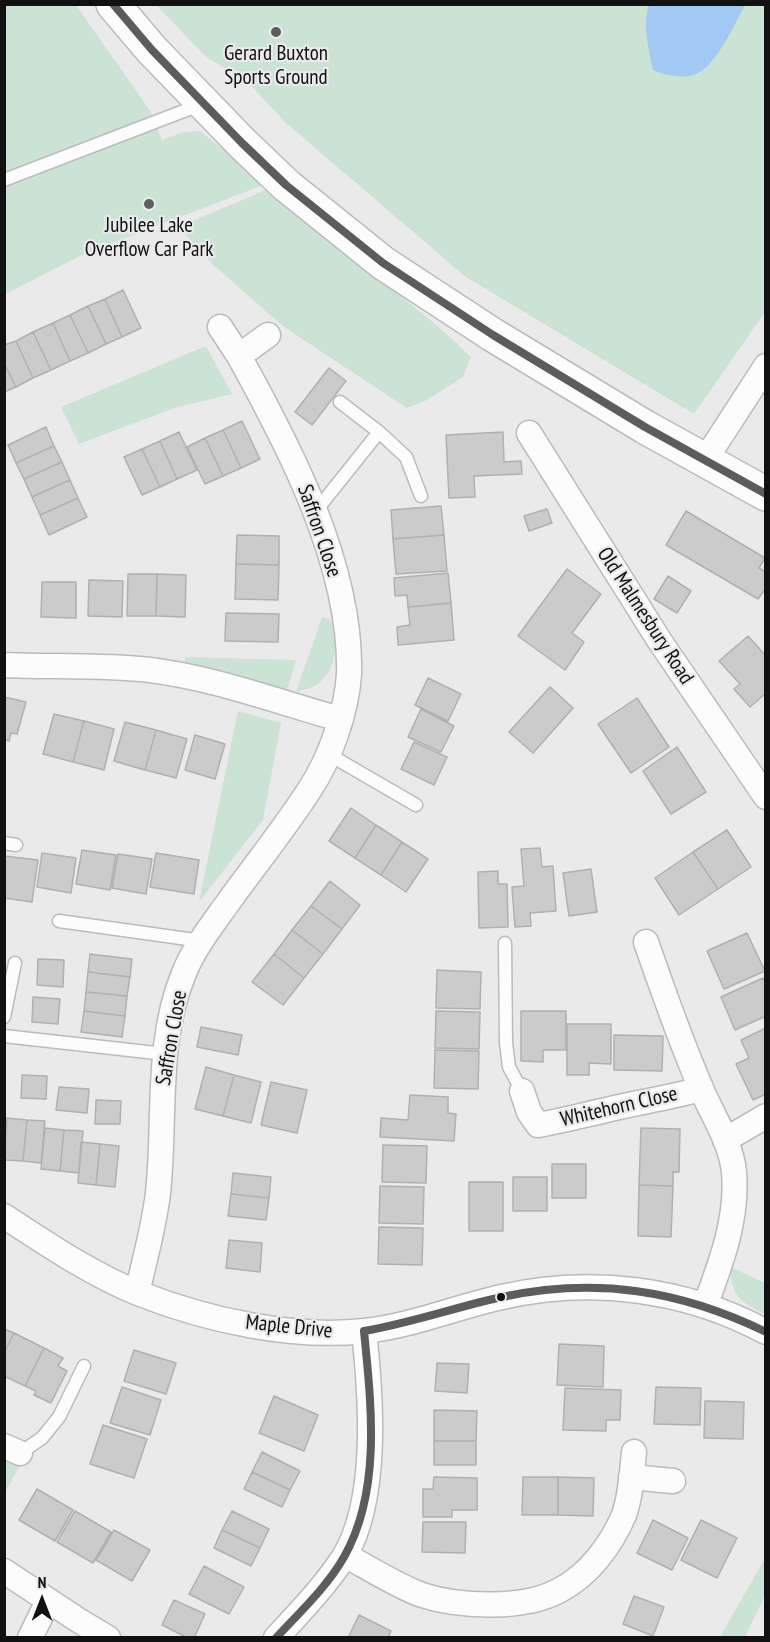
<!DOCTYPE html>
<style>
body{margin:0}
#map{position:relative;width:770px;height:1642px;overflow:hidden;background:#eaeaeb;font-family:"PT Sans Narrow",sans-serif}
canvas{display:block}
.frame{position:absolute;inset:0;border:6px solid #111112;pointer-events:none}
.north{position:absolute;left:12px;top:1570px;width:60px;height:60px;-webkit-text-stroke:4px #e9eaec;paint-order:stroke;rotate:0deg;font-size:16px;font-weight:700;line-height:24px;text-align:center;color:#111112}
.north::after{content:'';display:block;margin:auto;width:21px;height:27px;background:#111112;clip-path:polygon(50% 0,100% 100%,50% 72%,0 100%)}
</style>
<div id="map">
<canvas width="770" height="1642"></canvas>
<div class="frame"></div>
<div class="north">N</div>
</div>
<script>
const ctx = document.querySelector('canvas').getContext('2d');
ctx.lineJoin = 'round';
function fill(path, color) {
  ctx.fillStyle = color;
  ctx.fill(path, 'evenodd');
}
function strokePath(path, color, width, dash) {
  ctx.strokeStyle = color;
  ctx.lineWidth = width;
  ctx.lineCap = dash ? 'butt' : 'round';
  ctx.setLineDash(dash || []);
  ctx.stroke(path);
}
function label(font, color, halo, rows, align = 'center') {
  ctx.font = font + ' "PT Sans Narrow",sans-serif';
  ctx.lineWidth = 4.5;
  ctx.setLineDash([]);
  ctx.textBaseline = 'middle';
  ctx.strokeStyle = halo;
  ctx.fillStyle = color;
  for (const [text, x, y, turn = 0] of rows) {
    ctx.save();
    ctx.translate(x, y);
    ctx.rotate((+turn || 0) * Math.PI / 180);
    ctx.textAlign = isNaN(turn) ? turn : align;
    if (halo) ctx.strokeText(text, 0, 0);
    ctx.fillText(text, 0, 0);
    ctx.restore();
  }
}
const green = new Path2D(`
 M5 5H76L151 112 162 140 184 132 200 131 266 184 84 254 5 294Z
 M156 5H765V312L694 414 466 277 286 123 239 73 223 67 206 57Z
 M268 189 440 328 471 357 463 377 427 400 407 408 284 327 210 262 179 227Z
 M206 346 232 394 174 408 79 444 61 407Z
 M322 617C344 618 336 660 328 673 321 685 309 689 296 692Z
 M185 657 296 660 287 690 273 688 226 672 185 664Z
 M238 711 281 723 263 820 199 902Z
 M730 1267 765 1283V1314C740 1302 732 1297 730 1267Z
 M5 1462 20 1465 5 1493Z
 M765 1558V1595L745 1637H720Z`);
const water = new Path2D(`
 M649 5V4L745 5C735 23 717 64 698 73 686 80 664 75 653 70 649 49 642 25 649 5Z`);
const building = new Path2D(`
 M123 290 141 328 122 337 105 299Z
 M105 299 122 337 106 344 88 306Z
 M88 306 106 344 88 353 70 315Z
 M70 315 88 353 70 361 53 323Z
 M53 323 70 361 51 370 33 332Z
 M33 332 51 370 33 378 16 341Z
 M16 341 33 378 16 387 4 363V345Z
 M4 363 16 387 4 392Z
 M329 368 346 381 312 425 295 412Z
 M242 421 260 459 241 468 223 430Z
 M46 427 54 446 16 463 8 445Z
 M223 430 241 468 223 476 205 438Z
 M179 432 197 470 177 479 160 441Z
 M503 432 504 462 521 461 522 474 474 476 475 497 449 498 446 435Z
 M205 438 223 476 205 484 187 447Z
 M160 441 177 479 160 487 142 449Z
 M54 446 62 462 24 479 16 463Z
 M142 449 160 487 142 495 124 457Z
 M62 462 70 480 32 497 24 479Z
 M70 480 78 498 40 515 32 497Z
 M78 498 87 517 49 535 40 515Z
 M441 506 444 535 393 539 391 510Z
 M547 509 552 523 529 531 524 516Z
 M686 511 765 558 759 568 766 572V588L758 599 666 545Z
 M237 535 279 536V565L236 564Z
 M444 535 447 571 396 574 393 539Z
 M236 564 279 565 278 600 235 599Z
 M567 569 601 594 572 633 584 642 565 670 518 636Z
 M448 573 451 603 408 607 407 595 395 596 394 578Z
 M128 574H157L156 616H127Z
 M157 574 186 575 185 617 156 616Z
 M668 576 691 591 677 613 654 599Z
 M89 580 123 581 122 617 88 616Z
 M42 582H76V618L41 617Z
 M451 603 454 640 398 645 397 627 410 625 408 607Z
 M226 613 279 614 278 642 225 641Z
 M748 636 766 656V693L750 707 734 689 740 684 719 661Z
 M428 678 461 694 448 721 415 705Z
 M550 687 573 708 533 753 509 732Z
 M4 697 26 702 17 734 11 733 9 741 4 739Z
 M637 698 669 747 631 773 598 724Z
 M421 709 454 726 441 752 408 737Z
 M54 714 84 721 73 762 43 754Z
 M84 721 114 729 104 770 73 762Z
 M125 722 156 730 145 770 114 761Z
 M156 730 187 739 176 778 145 770Z
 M195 735 225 744 215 779 185 770Z
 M414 742 447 757 434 785 401 769Z
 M677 747 706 792 671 814 643 771Z
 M351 808 376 825 355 858 329 841Z
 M376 825 402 842 381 875 355 858Z
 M727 830 751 867 718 889 693 852Z
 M402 842 428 859 406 892 381 875Z
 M540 848 542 867 553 866 556 911 530 913 531 926 515 927 512 887 524 886 521 849Z
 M82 850 116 855 110 890 76 884Z
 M693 852 718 889 679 915 655 878Z
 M42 853 76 858 71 893 37 887Z
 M156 853 199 860 194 894 150 887Z
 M118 854 152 859 146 894 112 888Z
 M4 856 38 860 32 902 4 898Z
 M591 869 597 912 569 916 563 873Z
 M498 871V884H507L508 927 479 928 478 872Z
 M330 881 360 905 342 929 311 906Z
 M311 906 342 929 323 954 292 930Z
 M292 930 323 954 304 978 274 954Z
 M747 933 765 971 724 989 707 951Z
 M90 954 132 959 130 977 88 972Z
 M274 954 304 978 283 1005 252 982Z
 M38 959 64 960 63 987 37 985Z
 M437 970 481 972 480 1009 436 1008Z
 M88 972 130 977 127 996 86 992Z
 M763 978 766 984V1016L735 1030 721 997Z
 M86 992 127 996 125 1016 84 1011Z
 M33 997 60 999 58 1024 32 1022Z
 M84 1011 125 1016 122 1037 81 1032Z
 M436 1011 480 1012 479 1049 435 1048Z
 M521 1011H566V1050H543V1062L521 1061Z
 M567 1024H611V1064L589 1063V1075H567Z
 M201 1027 242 1035 238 1055 197 1047Z
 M766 1028V1094L753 1100 736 1064 749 1058 741 1040Z
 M614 1035 663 1036 662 1071 614 1070Z
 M435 1050 479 1051 478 1089 434 1088Z
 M206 1067 234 1075 223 1116 195 1109Z
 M22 1075 47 1076 46 1099 21 1098Z
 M234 1075 261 1082 251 1123 223 1116Z
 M271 1082 307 1090 297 1133 261 1125Z
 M59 1087 89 1089 87 1113 56 1110Z
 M410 1095 448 1097V1113L456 1114 454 1141 380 1137 381 1118 408 1120Z
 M96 1100 121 1101 120 1124H95Z
 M7 1118 27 1120 23 1161 4 1160Z
 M27 1120 45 1121 41 1163 23 1161Z
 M45 1128 64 1130 60 1171 41 1169Z
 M641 1128 680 1129 679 1172H673V1186L639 1185Z
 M64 1130 83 1131 79 1173 60 1171Z
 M81 1142 100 1144 96 1185 78 1183Z
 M100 1144 119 1146 115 1187 96 1185Z
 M383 1145 427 1146 426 1183 382 1182Z
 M552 1164H586V1198H552Z
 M233 1173 271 1177 269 1198 231 1194Z
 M513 1177H547V1211H513Z
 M469 1182H503V1231H469Z
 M639 1185 673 1186 671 1237 638 1236Z
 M380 1186 424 1187 423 1224 379 1223Z
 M231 1194 269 1198 266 1220 228 1216Z
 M379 1227 423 1228 422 1265 378 1264Z
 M229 1240 262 1243 260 1272 226 1268Z
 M4 1329 14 1333 4 1353Z
 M14 1333 44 1348 25 1386 4 1376V1353Z
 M559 1344 604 1346 603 1387 557 1385Z
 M44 1348 63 1358 58 1366 67 1371 51 1403 34 1395 36 1391 25 1386Z
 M134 1350 176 1363 166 1394 124 1381Z
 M437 1363 469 1364 467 1393 435 1391Z
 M122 1387 161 1400 150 1435 110 1423Z
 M656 1387 701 1388 700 1425 654 1424Z
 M565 1388 621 1390 620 1420H606V1431L563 1430Z
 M274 1396 318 1415 304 1451 259 1433Z
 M705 1401 744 1402 743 1439 704 1438Z
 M434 1410 477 1411 476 1441H434Z
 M103 1425 147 1439 134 1478 90 1464Z
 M434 1441H476V1465H434Z
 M262 1452 300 1471 290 1490 252 1472Z
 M252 1472 290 1490 282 1507 244 1489Z
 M434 1477 477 1478V1510H452V1517H423V1489H433Z
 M523 1477H558V1515H522Z
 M558 1477 594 1478 593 1516 558 1515Z
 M37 1489 73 1510 55 1541 19 1520Z
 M75 1511 111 1532 93 1563 57 1542Z
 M232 1511 269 1529 260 1548 222 1530Z
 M653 1520 688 1538 672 1570 637 1553Z
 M701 1520 737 1538 717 1578 681 1560Z
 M423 1522H466L465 1553 422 1552Z
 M114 1530 150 1550 132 1581 96 1560Z
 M222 1530 260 1548 251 1566 214 1548Z
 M204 1566 244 1587 229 1614 189 1594Z
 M634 1596 664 1607 653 1636 623 1624Z
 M174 1600 205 1614 194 1638H188L162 1625Z
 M359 1615 391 1631 388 1638H348Z`);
const service = new Path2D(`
 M4 180 202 104
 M340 402 379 432 406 457 421 496
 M315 512 379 432
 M328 754 416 805
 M4 843 16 845
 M59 921 202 941
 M505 943 506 1043 509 1067 522 1091
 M4 1017 15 963
 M4 1036 165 1054
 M20 1453 42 1438 59 1417 84 1366`);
const minor = new Path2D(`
 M220 327 239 356 268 335
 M529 433 659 640 766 797
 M705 460 766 366
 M4 665C53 667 103 665 150 670 215 678 278 702 340 719
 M646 942C663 991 680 1040 701 1088 712 1115 731 1142 734 1172 738 1219 721 1263 705 1306
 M522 1091 529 1112 538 1125C560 1121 580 1116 602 1111 635 1103 668 1098 701 1089
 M725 1140 766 1116
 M4 1216C47 1244 91 1274 138 1293 206 1320 292 1339 365 1331 412 1326 456 1307 502 1297 591 1277 685 1288 766 1332
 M137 1292C145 1260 154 1226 158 1193 166 1119 155 1043 184 973 194 948 212 925 227 904 255 865 285 828 310 789 330 759 347 710 349 674 352 566 290 448 239 356
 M4 1446 20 1453
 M631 1477 673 1481
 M345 1555C367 1567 399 1587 422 1595 459 1607 525 1610 560 1590 589 1575 611 1545 624 1515 631 1495 632 1472 634 1452
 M4 1571 78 1620 108 1638
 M30 1638 48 1601
 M276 1638C300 1612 325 1586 344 1557 379 1499 371 1396 364 1331`);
const secondary = new Path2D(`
 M113 4 152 50 242 143 286 185 383 263 493 335 645 427 766 494`);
const bus1 = new Path2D(`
 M113 4 152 50 242 143 286 185 383 263 493 335 645 427 766 494
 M364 1331C411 1323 456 1307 502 1297 596 1277 680 1290 766 1332
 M276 1638C300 1612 327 1587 344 1557 382 1490 371 1403 364 1331`);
const markers = [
 [276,32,6,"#5d5d5e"],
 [149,204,6,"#5d5d5e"],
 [501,1297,5,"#111112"]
];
const poiNames = [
 ["Gerard Buxton",276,54],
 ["Sports Ground",276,78],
 ["Jubilee Lake",149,226],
 ["Overflow Car Park",149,250]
];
const streetNames = [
 ["Saffron Close",319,531,71],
 ["Old Malmesbury Road",645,616,57],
 ["Saffron Close",172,1038,-80],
 ["Whitehorn Close",619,1107,-13],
 ["Maple Drive",289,1327,6]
];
fill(green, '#cae3d4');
fill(water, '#a2c9f3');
fill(building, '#cbcbcc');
strokePath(building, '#b0b0b1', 1.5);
strokePath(service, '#bbbbbc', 15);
strokePath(minor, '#bbbbbc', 27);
strokePath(secondary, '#bbbbbc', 36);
strokePath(service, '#fcfcfc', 12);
strokePath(minor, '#fcfcfc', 24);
strokePath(secondary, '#fcfcfc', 33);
strokePath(bus1, '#5c5c5d', 8);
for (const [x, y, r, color] of markers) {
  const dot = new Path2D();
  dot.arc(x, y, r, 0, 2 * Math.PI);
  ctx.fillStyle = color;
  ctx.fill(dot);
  strokePath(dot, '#e9eaec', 2);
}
label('21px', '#111112', '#e9eaec', poiNames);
label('21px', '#111112', '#e9eaec', streetNames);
</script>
